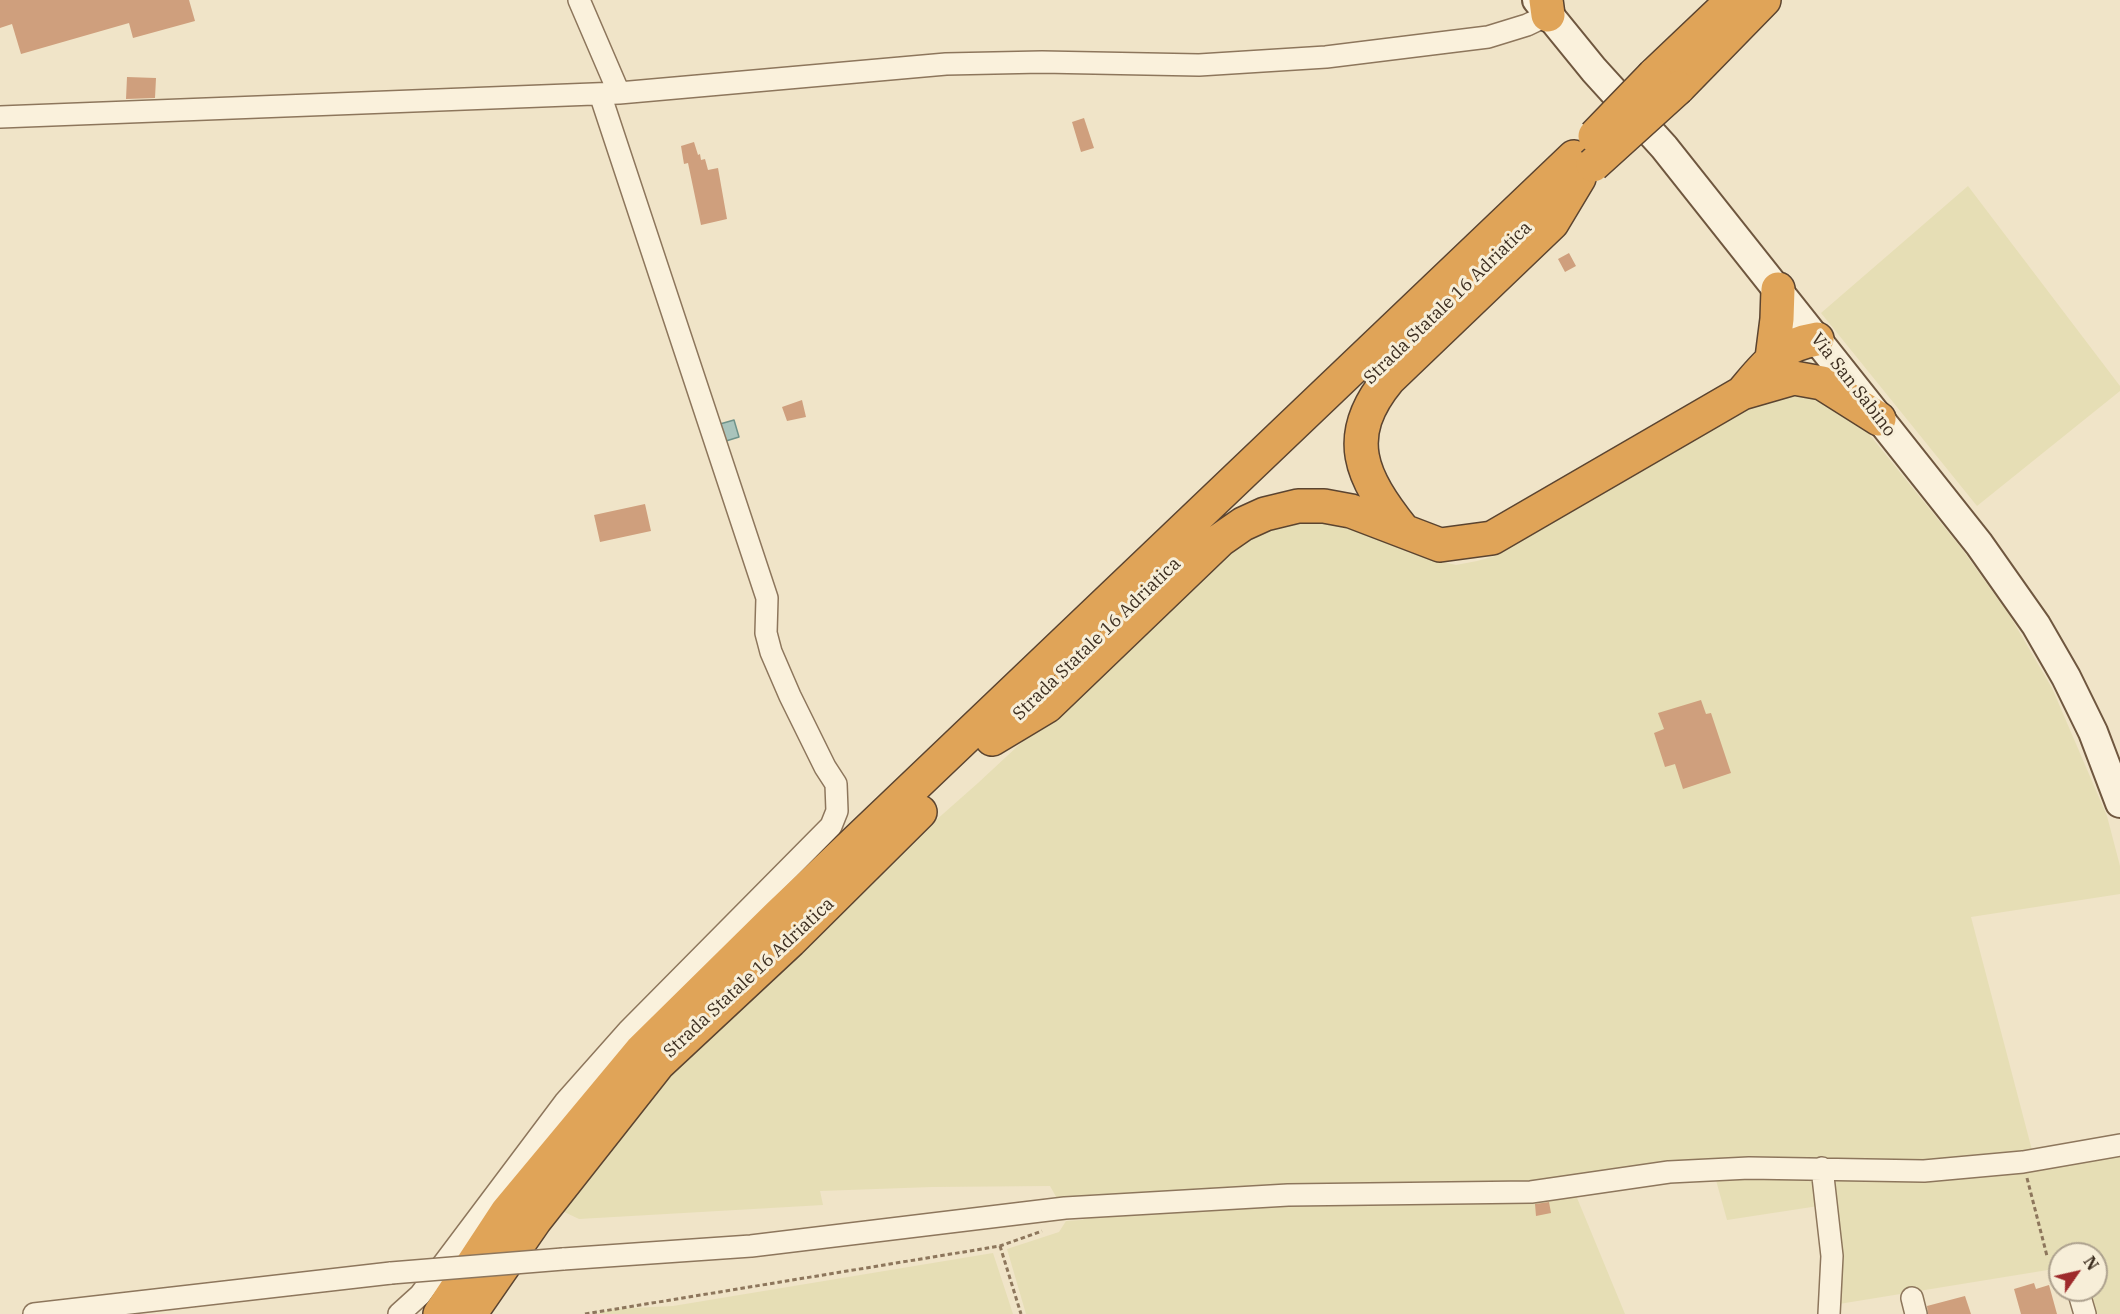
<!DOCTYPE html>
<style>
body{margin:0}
#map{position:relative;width:2120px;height:1314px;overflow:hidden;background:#f0e4c8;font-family:"IBM Plex Serif",serif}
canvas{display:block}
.north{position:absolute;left:2048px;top:1242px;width:60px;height:60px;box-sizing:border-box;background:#f7eed8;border:2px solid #ada18e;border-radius:50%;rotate:56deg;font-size:16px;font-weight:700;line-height:24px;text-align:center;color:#3d2e20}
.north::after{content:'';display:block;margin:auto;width:21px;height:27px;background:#9e2a2b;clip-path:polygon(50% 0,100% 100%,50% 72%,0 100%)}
</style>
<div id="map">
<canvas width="2120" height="1314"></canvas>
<div class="north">N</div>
</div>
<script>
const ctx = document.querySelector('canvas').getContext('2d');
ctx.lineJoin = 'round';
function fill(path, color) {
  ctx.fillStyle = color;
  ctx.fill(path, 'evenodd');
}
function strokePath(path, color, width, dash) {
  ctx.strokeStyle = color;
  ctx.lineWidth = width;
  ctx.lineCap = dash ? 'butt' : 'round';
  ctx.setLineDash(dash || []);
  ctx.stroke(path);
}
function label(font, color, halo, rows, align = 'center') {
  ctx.font = font + ' "IBM Plex Serif",serif';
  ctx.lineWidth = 6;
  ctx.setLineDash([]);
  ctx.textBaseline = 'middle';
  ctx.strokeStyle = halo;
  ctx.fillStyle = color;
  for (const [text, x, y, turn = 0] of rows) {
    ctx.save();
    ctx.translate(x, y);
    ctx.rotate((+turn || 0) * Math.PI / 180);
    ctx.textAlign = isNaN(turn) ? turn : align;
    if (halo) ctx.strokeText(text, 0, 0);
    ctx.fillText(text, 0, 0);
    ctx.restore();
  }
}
const farmland = new Path2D(`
 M1968 186 2120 386V391L1977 506 1821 313Z
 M1795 388 1844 403 1962 549 2010 616 2052 688 2107 816 2120 866V894L1971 917 2033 1154 1537 1185 1059 1202 1050 1186 932 1187 820 1191 823 1205 579 1219 560 1210 652 1093 875 874 978 783 1179 596 1261 526 1335 515 1427 558 1456 565 1477 561 1495 556 1773 393Z
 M2120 1152V1314H2096L2089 1290H2096V1254H2060V1268L1839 1304 1829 1185 1836 1174Z
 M1819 1172 1825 1205 1727 1220 1714 1173Z
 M1575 1193 1625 1314H1026L1007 1249 1059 1232 1066 1221 1081 1220 1109 1212Z
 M993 1253 1013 1314H595L615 1309 673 1306Z`);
const water = new Path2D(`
 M734 420 739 437 726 441 720 424Z`);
const building = new Path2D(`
 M0 0H189L195 21 133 38 129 23 21 54 12 24 0 28Z
 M127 77 156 78 155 98 126 99Z
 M1084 118 1094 148 1081 152 1072 122Z
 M694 142 698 155 700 154 701 160 705 159 708 170 718 168 727 219 701 225 688 163 684 164 681 146Z
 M1569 253 1576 266 1565 272 1558 259Z
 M802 400 806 417 787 421 782 407Z
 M645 504 651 531 600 542 594 515Z
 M1701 700 1706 714 1711 713 1731 773 1683 789 1675 764 1665 767 1654 733 1664 729 1658 713Z
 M1549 1202 1551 1213 1536 1216 1535 1204Z
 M2034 1283 2036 1289 2049 1285 2057 1314H2021L2014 1289Z
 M1965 1296 1971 1314H1928L1927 1306Z`);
const path = new Path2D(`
 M2027 1178 2047 1256
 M1000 1246 1021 1314
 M585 1314 1000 1246 1042 1231`);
const street = new Path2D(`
 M579 0 619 93
 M0 117 619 93 946 64 1042 62 1199 65 1326 57 1488 37 1527 25 1548 15
 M1822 1168 1832 1256 1829 1314
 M563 1259 751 1246 1065 1208 1288 1195 1531 1192 1669 1172 1749 1168 1924 1171 2023 1162 2120 1145
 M2078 1290 2085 1314
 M1912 1298 1916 1314
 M34 1314 391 1273
 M399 1314 420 1295 565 1102 628 1031 831 826 837 811 836 784 825 767 790 696 771 652 766 633 767 598 600 94`);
const secondary = new Path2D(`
 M1537 0 1594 70 1664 147 1979 544 2036 625 2066 677 2093 732 2120 803`);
const highway = new Path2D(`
 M1546 0 1548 15
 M1654 75 1733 0
 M1678 88 1764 0
 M1772 358 1777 319 1778 289
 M1742 393C1765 366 1779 345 1817 339
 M1403 530C1361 477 1341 437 1389 379L1552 223 1579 178
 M992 739 1047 706 1220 540 1243 524 1265 514 1298 506H1324L1351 511 1440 545 1492 538 1742 393 1794 378 1822 383 1879 419
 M440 1314 507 1212 641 1051 778 916 1574 157
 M470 1314 535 1220 658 1064 790 941 920 812`);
const streetBridge = new Path2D(`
 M391 1273 563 1259`);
const highwayBridge = new Path2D(`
 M1595 136 1654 75
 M1593 165 1678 88`);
const streetNames = [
 ["Strada Statale 16 Adriatica",1448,303,-44],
 ["Via San Sabino",1853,385,52],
 ["Strada Statale 16 Adriatica",1097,639,-44],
 ["Strada Statale 16 Adriatica",749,978,-43]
];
fill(farmland, '#e6deb5');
fill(water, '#a9c4bc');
strokePath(water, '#6f938a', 1.5);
fill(building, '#cf9f7d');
strokePath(street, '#8d765c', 24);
strokePath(secondary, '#6f573f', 32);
strokePath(highway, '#5b4430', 36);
strokePath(path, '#8d765c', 3, [4.5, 3]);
strokePath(street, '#faf1dc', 21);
strokePath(secondary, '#faf1dc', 28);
strokePath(highway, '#e0a458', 33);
strokePath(streetBridge, '#8d765c', 24, []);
strokePath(highwayBridge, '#5b4430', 36, []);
strokePath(streetBridge, '#faf1dc', 21);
strokePath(highwayBridge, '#e0a458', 33);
label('18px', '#3d2e20', '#f7eed8', streetNames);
</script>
